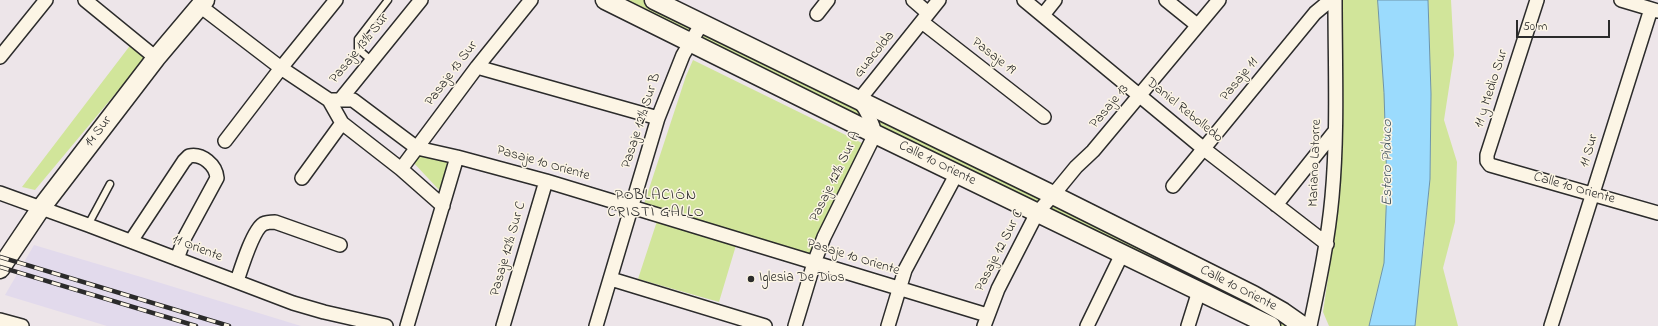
<!DOCTYPE html>
<meta charset="utf-8">
<style>
body{margin:0}
#map{position:relative;width:1658px;height:326px;overflow:hidden;background:#ede5e9;font-family:"Indie Flower",sans-serif}
canvas{display:block}
.scale{position:absolute;left:1516px;top:20px;width:94px;height:18px;box-sizing:border-box;border:2px solid #2b2b2b;border-top:0;padding-left:5px;font-size:12px;line-height:14px;white-space:nowrap;color:#2b2b2b;-webkit-text-stroke:3px #fcf5e5;paint-order:stroke}
</style>
<div id="map">
<canvas width="1658" height="326"></canvas>
<div class="scale">50 m</div>
</div>
<script>
const ctx = document.querySelector('canvas').getContext('2d');
ctx.lineJoin = 'round';
function fill(path, color) {
  ctx.fillStyle = color;
  ctx.fill(path, 'evenodd');
}
function strokePath(path, color, width, dash) {
  ctx.strokeStyle = color;
  ctx.lineWidth = width;
  ctx.lineCap = dash ? 'butt' : 'round';
  ctx.setLineDash(dash || []);
  ctx.stroke(path);
}
function label(font, color, halo, rows, align = 'center') {
  ctx.font = font + ' "Indie Flower",sans-serif';
  ctx.lineWidth = 3;
  ctx.setLineDash([]);
  ctx.textBaseline = 'middle';
  ctx.strokeStyle = halo;
  ctx.fillStyle = color;
  for (const [text, x, y, turn = 0] of rows) {
    ctx.save();
    ctx.translate(x, y);
    ctx.rotate((+turn || 0) * Math.PI / 180);
    ctx.textAlign = isNaN(turn) ? turn : align;
    if (halo) ctx.strokeText(text, 0, 0);
    ctx.fillText(text, 0, 0);
    ctx.restore();
  }
}
const built = new Path2D(`
 M34 245 151 280 301 326H107L5 295Z`);
const green = new Path2D(`
 M613 0H648L1292 323 1286 326H1279Z
 M1342 0H1378L1381 53 1423 255 1430 179 1431 94 1428 0H1451L1454 55 1444 120 1457 162 1455 222 1443 268 1458 326H1415L1416 315 1381 275 1369 326H1329L1323 312 1334 237 1340 159ZM1385 120 1389 217 1385 248 1387 186Z
 M132 43 146 57 35 190 22 187Z
 M693 60 862 143 810 258 644 204 686 76Z
 M420 151 454 159 441 192 411 160Z
 M658 218 737 242 719 302 638 279Z`);
const water = new Path2D(`
 M1378 0H1428L1431 94 1430 179 1415 326H1369L1384 263 1387 186 1384 93Z`);
const service = new Path2D(`
 M372 61 358 49V39L388 0
 M88 225 110 184`);
const minor = new Path2D(`
 M85 0 156 58
 M913 0 928 13
 M1024 0 1204 149 1327 244
 M1166 0 1197 25
 M1537 0 1487 155V161L1490 165 1658 213
 M1621 0 1658 11
 M200 6 281 68 329 100 342 123 401 169 443 206
 M817 14 828 0
 M1043 15 1055 0
 M922 22 1044 117
 M0 57 46 0
 M477 67 658 118
 M329 100H353L417 148 457 157 546 181 987 315
 M340 100 421 0
 M225 141 281 68 336 0
 M401 169 477 67 531 0
 M302 178 342 123
 M1173 186 1315 13 1327 3 1335 0C1335 66 1338 132 1332 197 1328 241 1319 283 1310 326
 M0 193 88 225 293 303 324 312 386 326
 M1276 205 1335 131
 M131 241 184 161 189 156C202 153 216 165 217 178L185 237 177 259
 M611 279 765 326
 M237 281C241 269 253 230 263 224 267 222 271 222 275 222L340 245
 M0 320 22 326
 M407 326 457 157
 M503 326 546 181
 M596 326 658 118 683 55 702 23
 M795 326 814 263 824 237 875 134C872 120 867 111 859 100L939 0
 M888 326 905 270 957 173
 M984 326 998 289 1037 213 1053 195 1076 167 1093 151 1219 0
 M1087 326 1122 254
 M1188 326 1199 291
 M1551 326 1651 9`);
const secondary = new Path2D(`
 M605 0 875 134 1271 326
 M654 0 1053 195 1253 295 1283 312 1303 326
 M0 269 41 208 156 58 205 0`);
const rail = new Path2D(`
 M0 257 229 326
 M0 267 196 326`);
const markers = [
 [751,279,4,"#2b2b2b"]
];
const streetNames = [
 ["Pasaje 13½ Sur",360,49,-51],
 ["Guacolda",875,55,-51],
 ["Pasaje 19",993,57,38],
 ["Pasaje 13 Sur",452,74,-53],
 ["Pasaje 11",1240,80,-51],
 ["11 y Medio Sur",1492,89,-72],
 ["Pasaje 13",1110,107,-50],
 ["Daniel Rebolledo",1184,111,39],
 ["Pasaje 12½ Sur B",642,121,-72],
 ["14 Sur",99,132,-53],
 ["11 Sur",1590,151,-73],
 ["Mariano Latorre",1316,163,-88],
 ["Pasaje 10 Oriente",543,164,16],
 ["Calle 10 Oriente",937,164,26],
 ["Pasaje 12½ Sur A",836,177,-64],
 ["Calle 10 Oriente",1574,189,16],
 ["11 Oriente",197,249,21],
 ["Pasaje 12½ Sur C",509,249,-74],
 ["Pasaje 12 Sur C",1000,251,-63],
 ["Pasaje 10 Oriente",853,258,17],
 ["Calle 10 Oriente",1238,289,27]
];
const poiNames = [
 ["Iglesia De Dios",759,279]
];
const waterNames = [
 ["Estero Piduco",1389,163,-90]
];
const neighbourhoodNames = [
 ["POBLACIÓN",656,197],
 ["CRISTI GALLO",656,214]
];
fill(built, '#e2daec');
fill(green, '#d1e59a');
fill(water, '#9bdbfd');
strokePath(water, '#6e95a9', 1);
strokePath(service, '#2b2b2b', 9);
strokePath(minor, '#2b2b2b', 16);
strokePath(secondary, '#2b2b2b', 21);
strokePath(service, '#fcf5e5', 6);
strokePath(minor, '#fcf5e5', 13);
strokePath(secondary, '#fcf5e5', 18);
strokePath(rail, '#2b2b2b', 4.5);
strokePath(rail, '#fcf5e5', 3, [9]);
for (const [x, y, r, color] of markers) {
  const dot = new Path2D();
  dot.arc(x, y, r, 0, 2 * Math.PI);
  ctx.fillStyle = color;
  ctx.fill(dot);
  strokePath(dot, '#fcf5e5', 1.5);
}
label('14px', '#2b2b2b', '#fcf5e5', streetNames);
label('14px', '#2b2b2b', '#fcf5e5', poiNames, 'left');
label('italic 15px', '#475760', '#fcf5e5', waterNames);
ctx.letterSpacing = '1px';
label('15px', '#2b2b2b', '#fcf5e5', neighbourhoodNames);
ctx.letterSpacing = '0px';
</script>
